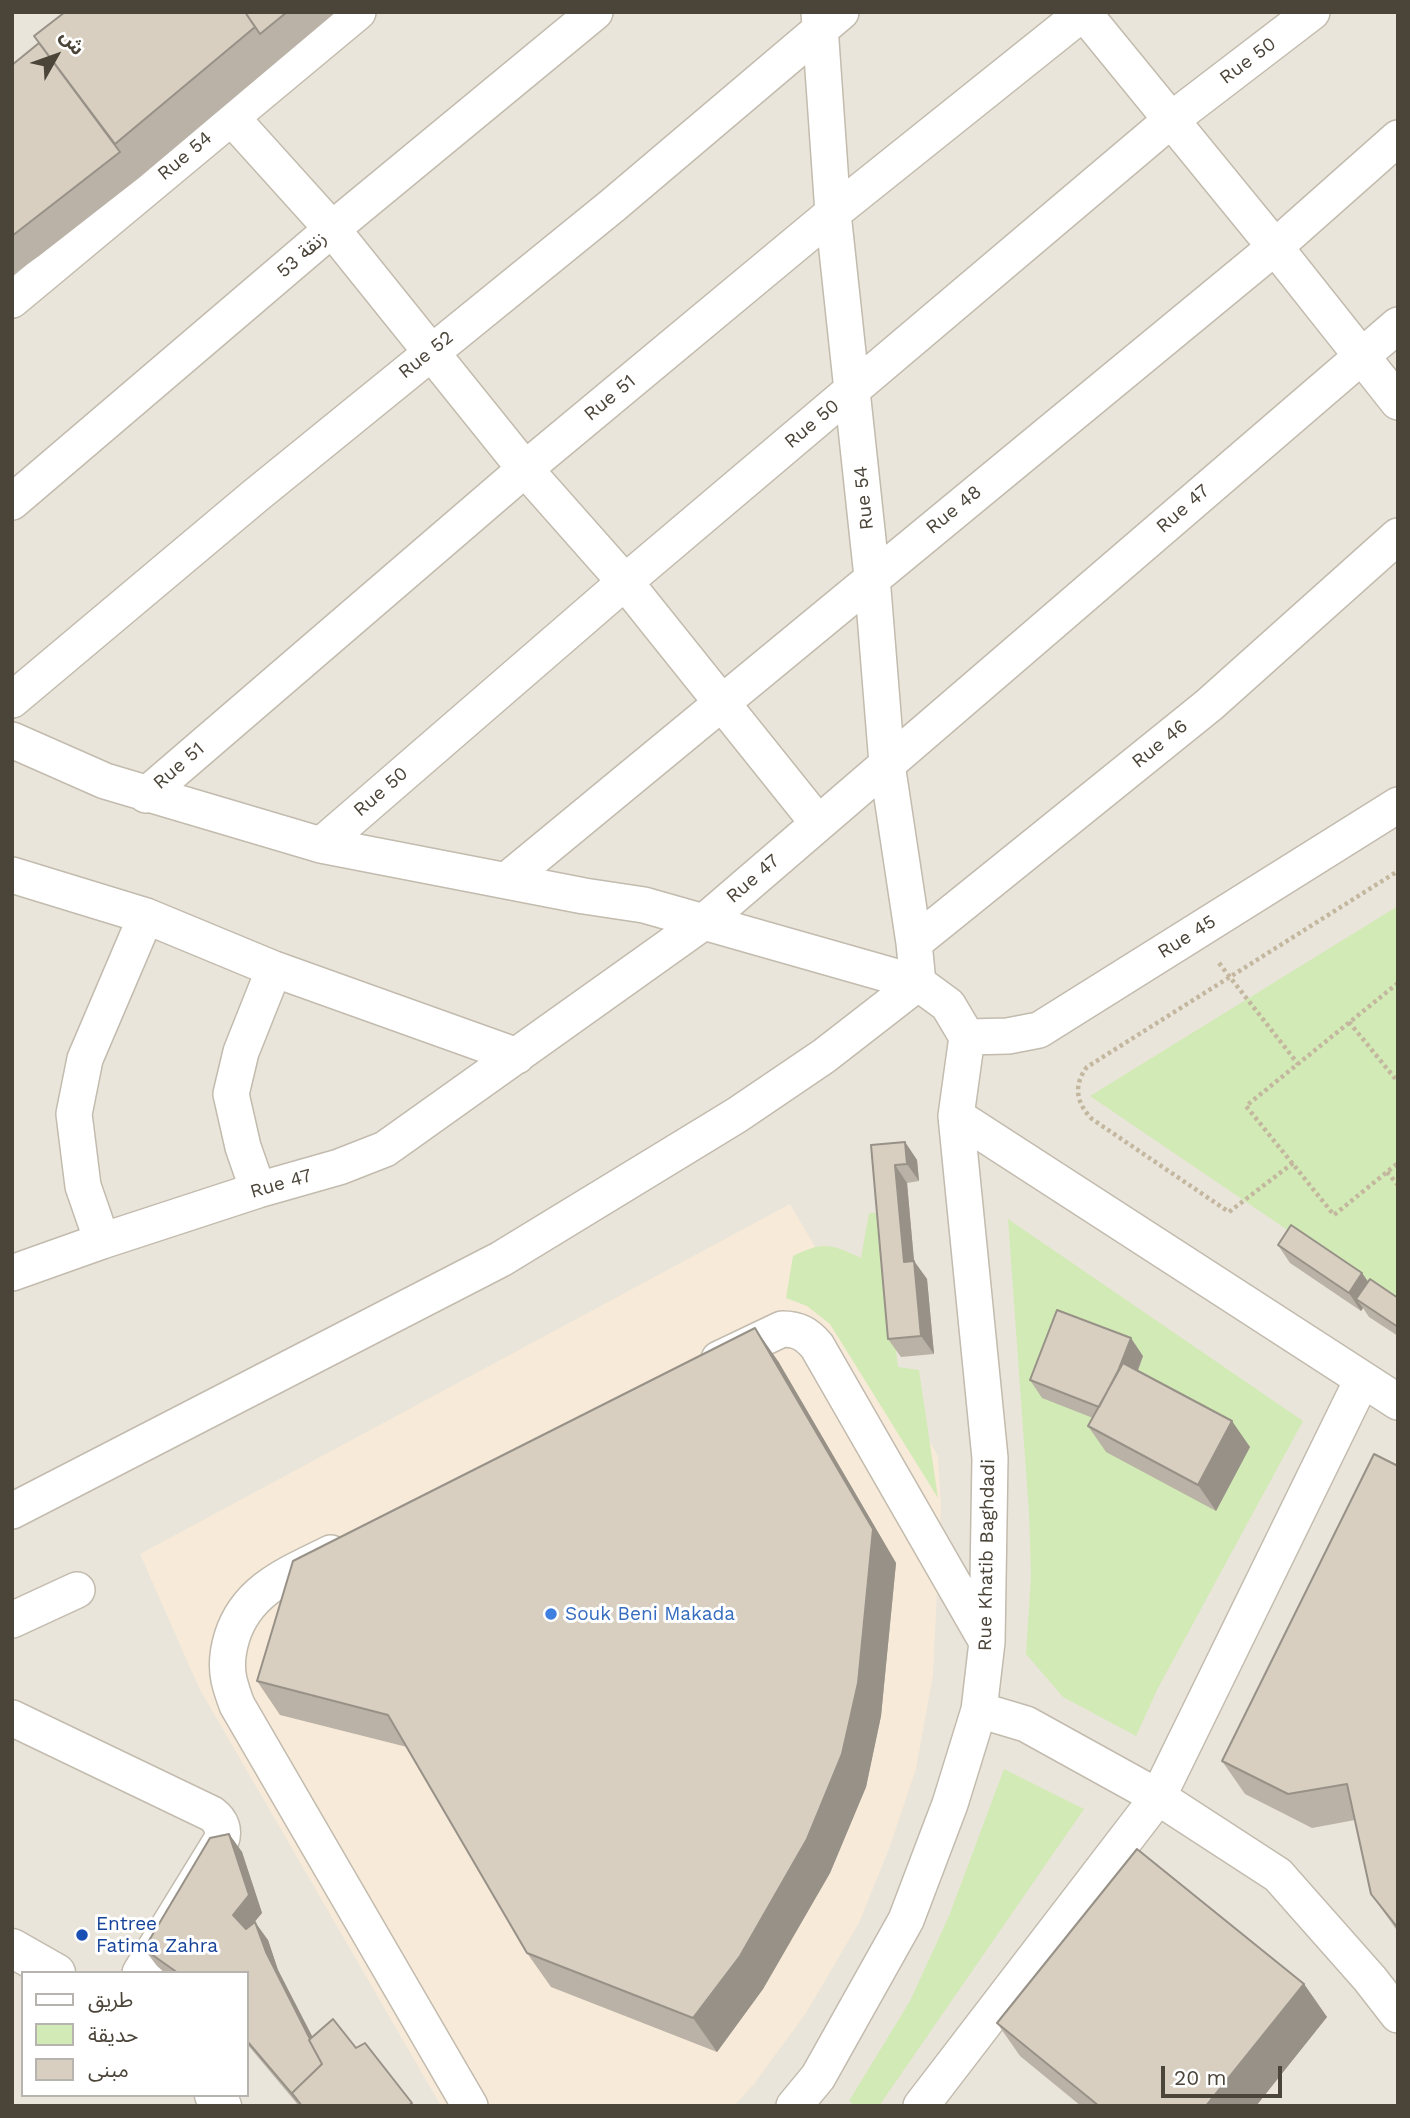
<!DOCTYPE html>
<meta charset="utf-8">
<style>
body{margin:0}
#map{position:relative;width:1410px;height:2118px;overflow:hidden;background:#f6f3ec;font-family:"Work Sans","Noto Sans Arabic",sans-serif}
canvas{display:block}
.frame{position:absolute;inset:0;border:14px solid #4b4439;pointer-events:none}
.legend{position:absolute;left:21px;top:1971px;width:228px;height:126px;box-sizing:border-box;background:#fff;border:2px solid #b7b4b0;margin:0;padding:9px 12px;list-style:none;font-size:21px;color:#4b4439}
.legend li{display:flex;align-items:center;gap:14px;height:35px}
.legend b{width:35px;border:2px solid #b7b4b0}
.north{position:absolute;left:21px;top:21px;width:70px;height:70px;-webkit-text-stroke:5px #fff;paint-order:stroke;rotate:50deg;font-size:19px;font-weight:700;line-height:28px;text-align:center;color:#4b4439}
.north::after{content:'';display:block;margin:auto;width:24px;height:32px;background:#4b4439;clip-path:polygon(50% 0,100% 100%,50% 72%,0 100%)}
.scale{position:absolute;left:1161px;top:2066px;width:121px;height:32px;box-sizing:border-box;border:4px solid #4b4439;border-top:0;padding-left:9px;font-size:21px;line-height:24px;white-space:nowrap;color:#4b4439;-webkit-text-stroke:5px #fff;paint-order:stroke}
</style>
<div id="map">
<canvas width="1410" height="2118"></canvas>
<div class="frame"></div>
<ul class="legend">
<li><b style="height:9px;background:#fff"></b>طريق</li>
<li><b style="height:19px;background:#d2eab5"></b>حديقة</li>
<li><b style="height:19px;background:#d8cfc1"></b>مبنى</li>
</ul>
<div class="north">ش</div>
<div class="scale">20 m</div>
</div>
<script>
const ctx = document.querySelector('canvas').getContext('2d');
ctx.lineJoin = 'round';
function fill(path, color) {
  ctx.fillStyle = color;
  ctx.fill(path, 'evenodd');
}
function strokePath(path, color, width, dash) {
  ctx.strokeStyle = color;
  ctx.lineWidth = width;
  ctx.lineCap = dash ? 'butt' : 'round';
  ctx.setLineDash(dash || []);
  ctx.stroke(path);
}
function label(font, color, halo, rows, align = 'center') {
  ctx.font = font + ' "Work Sans","Noto Sans Arabic",sans-serif';
  ctx.lineWidth = 6;
  ctx.setLineDash([]);
  ctx.textBaseline = 'middle';
  ctx.strokeStyle = halo;
  ctx.fillStyle = color;
  for (const [text, x, y, turn = 0] of rows) {
    ctx.save();
    ctx.translate(x, y);
    ctx.rotate((+turn || 0) * Math.PI / 180);
    ctx.textAlign = isNaN(turn) ? turn : align;
    if (halo) ctx.strokeText(text, 0, 0);
    ctx.fillText(text, 0, 0);
    ctx.restore();
  }
}
const residential = new Path2D(`
 M12 12H1398V2106H12ZM23 1973H247V2095H23Z`);
const commercial = new Path2D(`
 M790 1204 938 1456 941 1508 933 1675 916 1769 889 1849 859 1923 806 2013 754 2084 734 2106H441L199 1688 140 1554Z`);
const green = new Path2D(`
 M1398 906V1305L1090 1096Z
 M869 1213H880L898 1367 919 1370 938 1498 830 1324 807 1306 786 1298 793 1256C824 1241 831 1244 861 1258Z
 M1008 1219 1303 1421 1158 1688 1136 1736 1063 1697 1026 1654 1031 1576 1029 1513Z
 M1004 1769 1084 1809 879 2106H855L849 2101 910 2001 949 1916Z`);
const path = new Path2D(`
 M1219 963 1298 1064
 M1398 983 1246 1106 1334 1215 1398 1163
 M1349 1022 1398 1082
 M1293 1163 1229 1212 1092 1119C1076 1103 1073 1085 1087 1067L1398 871
 M1387 1172 1398 1185`);
const minor = new Path2D(`
 M819 12 833 213 872 577 887 764 914 943 918 983
 M1083 12 1275 247 1398 402
 M231 117 332 229 525 469 625 582 818 823
 M12 300 358 12
 M12 502 332 229 595 12
 M12 700 255 496 612 206 841 12
 M12 740 105 781 321 845 584 896 644 905 918 983 948 1005 967 1037 956 1116 990 1458 987 1642 979 1710 950 1804 906 1920 818 2077 794 2106
 M146 795 525 469 833 213 1084 12
 M321 845 625 582 1171 120 1312 12
 M12 875 146 916 274 969 517 1056
 M507 880 1275 247 1398 138
 M914 943 1209 705 1398 536
 M967 1037 1008 1036 1039 1030 1398 805
 M956 1116 1398 1402
 M258 1190 243 1147 231 1094 241 1052 274 969
 M102 1241 83 1186 74 1114 85 1059 146 916
 M12 1273 102 1241 258 1190 339 1167 385 1149 705 921 1398 325
 M719 1359 782 1329C798 1329 807 1334 817 1346L987 1642
 M12 1511 501 1259 737 1115 824 1056 918 983
 M331 1553C289 1574 247 1589 232 1637 228 1650 226 1666 229 1680 231 1688 234 1697 237 1705L470 2106
 M12 1620 77 1590
 M979 1710 1026 1724 1158 1797 1278 1875 1370 1979 1398 2015
 M12 1718 212 1814C221 1821 225 1830 221 1841L140 1973
 M921 2106 1158 1797 1362 1380`);
const tertiary = new Path2D(`
 M12 1948 56 1973
 M214 2095 222 2106`);
const wall = new Path2D(`
 M65 12H336L139 178 39 256 12 275V65L39 43Z
 M905 1142 917 1160 919 1181 907 1183 914 1261 927 1279 934 1354 901 1357 888 1339 871 1145Z
 M1278 1245 1362 1273 1368 1282 1398 1298V1336L1369 1317 1363 1308 1361 1311 1290 1263Z
 M1143 1356 1138 1371 1250 1447 1216 1511 1106 1452 1088 1426 1093 1418 1042 1398 1030 1380Z
 M778 1361 896 1563 881 1716 866 1787 830 1873 763 1989 717 2052 551 1987 527 1953 407 1747 280 1715 257 1681Z
 M1398 1466V1932L1371 1894 1355 1820 1312 1828 1245 1794 1222 1761Z
 M229 1834 242 1852 262 1913 252 1925 268 1940 278 1970 312 2037 356 2048 365 2043 414 2106H299L247 2044V1973H165L157 1966 144 1949Z
 M1304 1984 1327 2017 1256 2106H1081L1020 2056 997 2023Z`);
const shadedWall = new Path2D(`
 M905 1142 917 1160 919 1181 907 1164Z
 M895 1165 907 1183 914 1261 927 1279 934 1354 921 1336 904 1262Z
 M1362 1273 1374 1290 1356 1299 1363 1308 1361 1311 1349 1293Z
 M755 1328 778 1361 896 1563 881 1716 866 1787 830 1873 763 1989 717 2052 693 2018Z
 M1131 1338 1143 1356 1116 1426 1103 1409Z
 M1232 1421 1250 1447 1216 1511 1198 1485Z
 M229 1834 242 1852 262 1913 245 1933 233 1915Z
 M255 1922 268 1940 278 1970 340 2090 328 2072 266 1952Z
 M1304 1984 1327 2017 1256 2106H1206Z`);
const building = new Path2D(`
 M65 12H245L255 27 115 144 34 36Z
 M245 12H287L260 34Z
 M39 43 120 152 12 236V65Z
 M905 1142 907 1164 895 1165 904 1262 914 1261 921 1336 888 1339 871 1145Z
 M1291 1225 1362 1273 1349 1293 1278 1245Z
 M1370 1279 1398 1298V1327L1356 1299Z
 M1057 1310 1131 1338 1118 1371 1099 1407 1030 1380Z
 M755 1328 873 1529 858 1683 842 1754 807 1839 740 1956 693 2018 527 1953 388 1715 257 1681 293 1561Z
 M1123 1363 1232 1421 1198 1485 1088 1426Z
 M1374 1454 1398 1466V1928L1371 1894 1347 1784 1288 1794 1222 1761Z
 M229 1834 249 1895 233 1915 246 1929 255 1922 266 1952 310 2039 309 2040 322 2064 292 2093 298 2101 247 2041V1973H178L144 1949 210 1838Z
 M1137 1849 1304 1984 1206 2106H1099L997 2023Z
 M333 2019 356 2048 365 2043 412 2103 408 2106H302L292 2093 322 2064 309 2040Z`);
const markers = [
 [551,1614,7,"#3f7fe0"],
 [82,1935,7,"#1a4fb4"]
];
const streetNames = [
 ["Rue 50",1248,61,-37],
 ["Rue 54",185,156,-40],
 ["زنقة 53",302,255,-41],
 ["Rue 52",426,355,-39],
 ["Rue 51",610,398,-40],
 ["Rue 50",812,424,-40],
 ["Rue 54",864,498,-96],
 ["Rue 47",1183,509,-41],
 ["Rue 48",954,510,-39],
 ["Rue 46",1160,744,-39],
 ["Rue 51",179,766,-41],
 ["Rue 50",381,792,-41],
 ["Rue 47",753,879,-41],
 ["Rue 45",1187,937,-32],
 ["Rue 47",281,1184,-16],
 ["Rue Khatib Baghdadi",987,1555,-89]
];
const shopNames = [
 ["Souk Beni Makada",565,1614]
];
const transitNames = [
 ["Entree",96,1924],
 ["Fatima Zahra",96,1946]
];
fill(residential, '#eae5da');
fill(commercial, '#f7ead8');
fill(green, '#d2eab5');
strokePath(minor, '#c2bbae', 38);
strokePath(tertiary, '#c2bbae', 41);
strokePath(path, '#c4b79f', 4.5, [3.5, 3.5]);
strokePath(minor, '#fff', 35);
strokePath(tertiary, '#fff', 38);
fill(wall, '#bab2a6');
fill(shadedWall, '#979187');
fill(building, '#d8cfc1');
strokePath(building, '#979187', 2);
for (const [x, y, r, color] of markers) {
  const dot = new Path2D();
  dot.arc(x, y, r, 0, 2 * Math.PI);
  ctx.fillStyle = color;
  ctx.fill(dot);
  strokePath(dot, '#fff', 2.5);
}
label('19px', '#4b4439', '#fff', streetNames);
label('19px', '#366cbe', '#fff', shopNames, 'left');
label('19px', '#164399', '#fff', transitNames, 'left');
</script>
